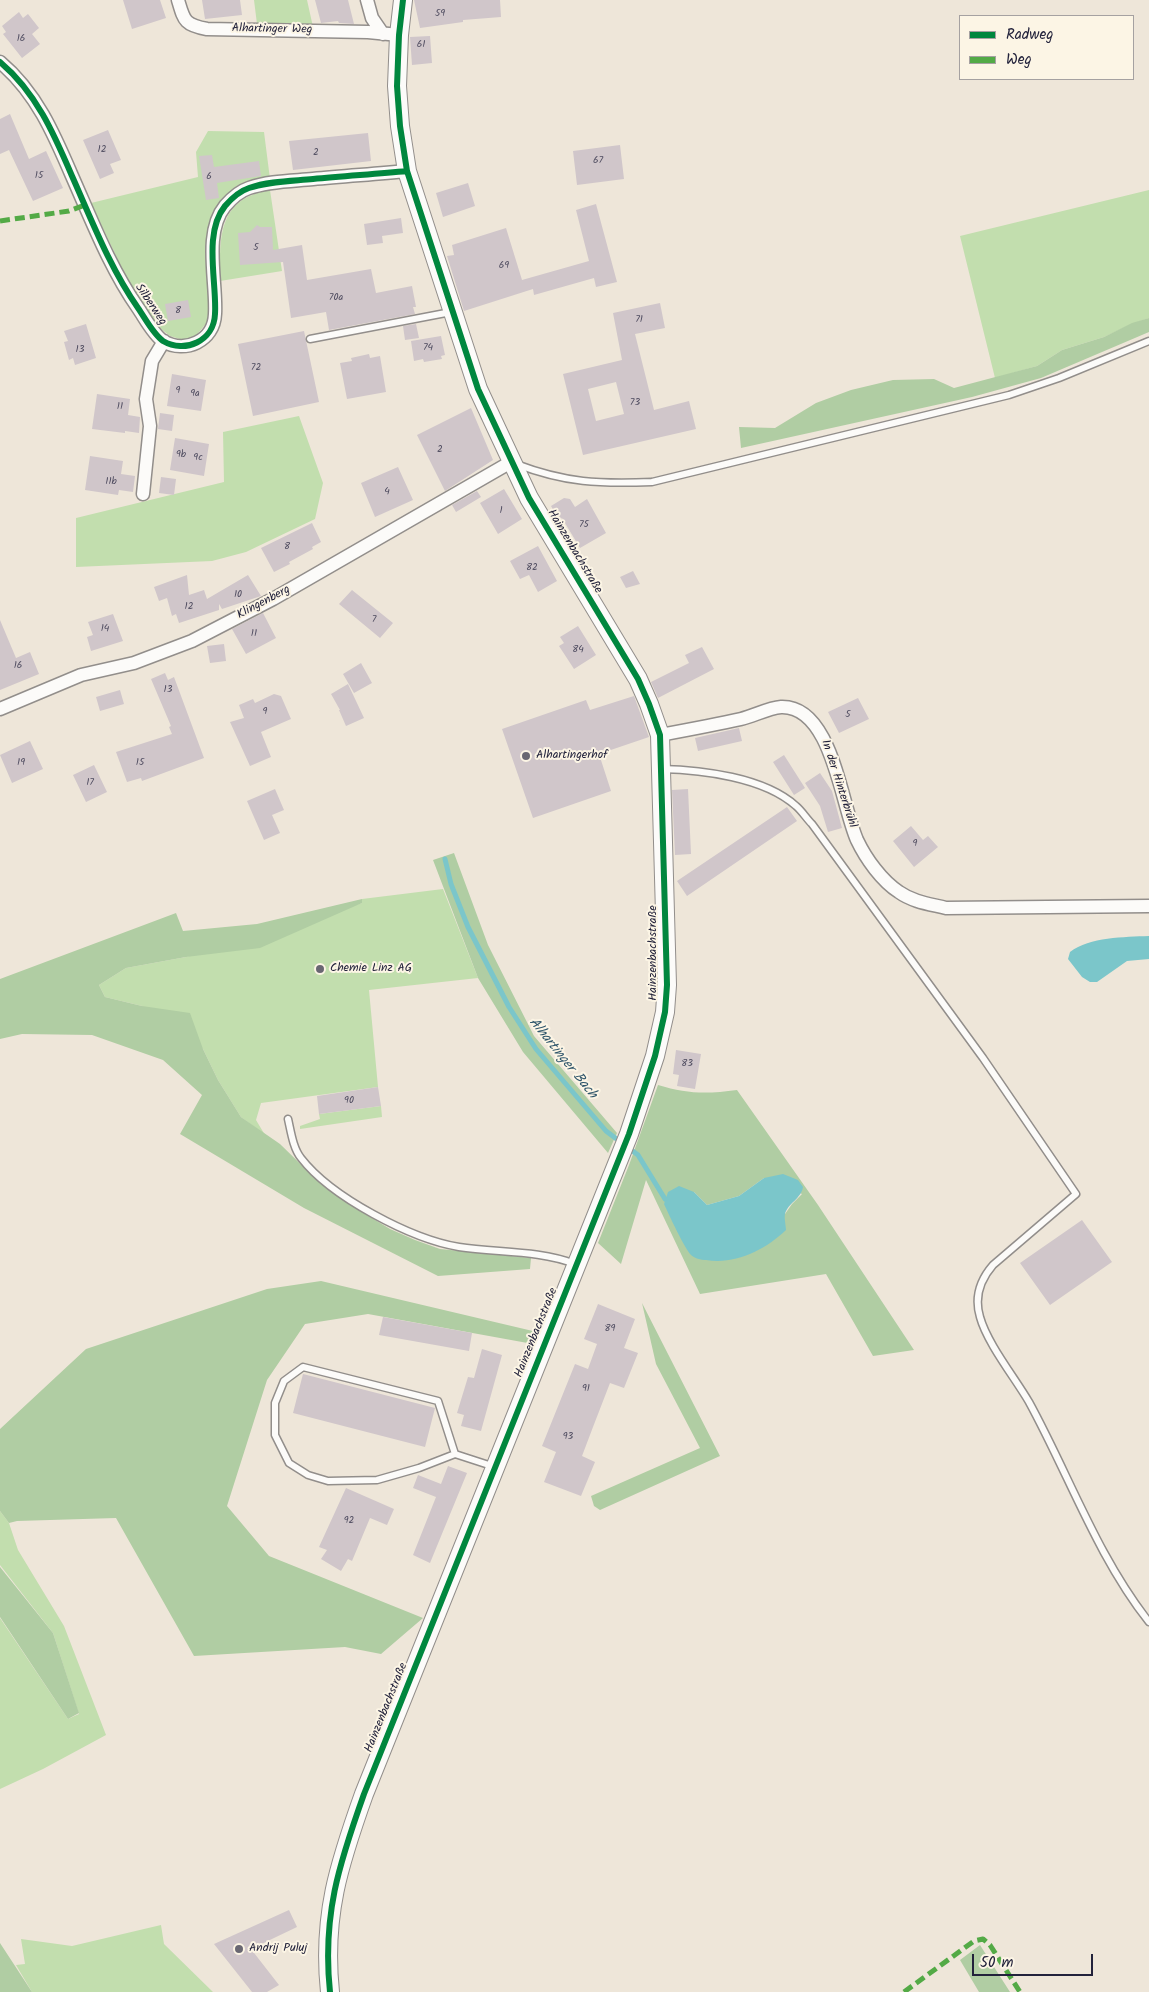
<!DOCTYPE html>
<meta charset="utf-8">
<style>
body{margin:0}
#map{position:relative;width:1149px;height:1992px;overflow:hidden;background:#eee6d9;font-family:Kalam,sans-serif}
canvas{display:block}
.legend{position:absolute;left:959px;top:15px;width:175px;height:65px;box-sizing:border-box;background:#fcf5e5;border:1px solid #a5a1a1;margin:0;padding:6px 9px;list-style:none;font-size:15px;color:#22223b}
.legend li{display:flex;align-items:center;gap:10px;height:25px}
.legend b{width:25px;border:1px solid #a5a1a1}
.scale{position:absolute;left:972px;top:1954px;width:121px;height:22px;box-sizing:border-box;border:2px solid #22223b;border-top:0;padding-left:6px;font-size:15px;line-height:18px;white-space:nowrap;color:#22223b;-webkit-text-stroke:4px #fcf5e5;paint-order:stroke}
</style>
<div id="map">
<canvas width="1149" height="1992"></canvas>
<ul class="legend">
<li><b style="height:6px;background:#00873e"></b>Radweg</li>
<li><b style="height:6px;background:#53aa46"></b>Weg</li>
</ul>
<div class="scale">50 m</div>
</div>
<script>
const ctx = document.querySelector('canvas').getContext('2d');
ctx.lineJoin = 'round';
function fill(path, color) {
  ctx.fillStyle = color;
  ctx.fill(path, 'evenodd');
}
function strokePath(path, color, width, dash) {
  ctx.strokeStyle = color;
  ctx.lineWidth = width;
  ctx.lineCap = dash ? 'butt' : 'round';
  ctx.setLineDash(dash || []);
  ctx.stroke(path);
}
function label(font, color, halo, rows, align = 'center') {
  ctx.font = font + ' Kalam,sans-serif';
  ctx.lineWidth = 4;
  ctx.setLineDash([]);
  ctx.textBaseline = 'middle';
  ctx.strokeStyle = halo;
  ctx.fillStyle = color;
  for (const [text, x, y, turn = 0] of rows) {
    ctx.save();
    ctx.translate(x, y);
    ctx.rotate((+turn || 0) * Math.PI / 180);
    ctx.textAlign = isNaN(turn) ? turn : align;
    if (halo) ctx.strokeText(text, 0, 0);
    ctx.fillText(text, 0, 0);
    ctx.restore();
  }
}
const green = new Path2D(`
 M254 0H307L313 27 257 24Z
 M208 131 264 132 270 179 248 182 237 186 222 200 207 269 209 320 194 338 183 340 170 336 161 329 134 294 91 203 198 177 196 152Z
 M270 190 282 271 220 281C220 237 217 199 270 190Z
 M1149 190V318L1132 324 1104 337 1062 350 1037 366 995 378 960 236Z
 M299 416 323 483 315 519 246 552 212 561 76 567V518L224 482 223 432Z
 M443 889 478 978 369 990 378 1087 261 1103 256 1120 265 1135 241 1117 218 1080 203 1049 142 1006 105 997 99 985 126 968 186 957 362 903V899Z
 M381 1106 382 1117 300 1129V1126L320 1119 319 1114Z
 M0 1511 9 1523 18 1550 64 1626 106 1735 43 1769 0 1789V1618L68 1719 79 1714 53 1633 0 1565Z
 M161 1925 164 1944 213 1992H32L16 1965 25 1964 21 1939 72 1946Z`);
const forest = new Path2D(`
 M1149 318V332L1041 378 972 397 741 448 739 427 775 428 816 403 851 390 893 380 934 379 954 388 1037 366 1062 350 1104 337 1132 323Z
 M454 853 488 945 534 1036 617 1133 608 1153 523 1052 478 978 433 860Z
 M362 899V903L260 948 186 957 126 968 99 985 105 997 142 1006 190 1013 203 1049 218 1080 241 1117 280 1144 320 1183 357 1209 390 1229 415 1240 440 1249 531 1258 530 1269 438 1276 304 1208 180 1134 202 1095 163 1060 92 1035 22 1034 0 1039V979L176 913 183 931 257 924Z
 M658 1085C687 1094 707 1094 737 1090L818 1205 914 1350 873 1356 826 1274 700 1294 646 1180 621 1264 598 1243 629 1165ZM764 1178 802 1194 792 1204 785 1214 664 1204 694 1192 707 1205 739 1196Z
 M321 1281 537 1332 533 1344 368 1314 305 1324 267 1380 227 1506 269 1556 423 1618 381 1654 345 1647 194 1656 116 1518 17 1521 9 1523 0 1511V1429L86 1349 267 1289Z
 M642 1303 720 1456 600 1510 594 1506 591 1496 700 1448 656 1364Z
 M0 1567 53 1633 79 1713 68 1719 0 1617Z
 M0 1943 32 1992H0Z
 M980 1945 1010 1992H979L960 1960Z`);
const water = new Path2D(`
 M1149 936V959L1127 961 1097 982H1090L1082 977 1068 959 1070 952C1090 937 1124 937 1149 936Z
 M783 1174 798 1180 803 1187C801 1199 788 1203 785 1214 784 1218 786 1226 786 1230 765 1250 735 1265 706 1260 701 1260 694 1258 691 1255 685 1249 669 1215 664 1204L668 1192 679 1186 694 1192 707 1205 739 1196 764 1178Z`);
const stream = new Path2D(`
 M445 859 451 884 468 927 509 1007 536 1049 606 1131 638 1155 665 1199`);
const building = new Path2D(`
 M123 0H160L166 18 132 29Z
 M202 0H240L242 15 205 19Z
 M315 0H348L354 24 339 23 338 21 321 23Z
 M414 0H500L501 17 463 20V22L420 28Z
 M19 12 23 18 28 14 39 28 32 34 40 44 22 58 3 34 6 32 2 26Z
 M430 36 432 63 412 65 410 37Z
 M10 114 29 159 46 151 63 188 33 201 9 150 0 154V119Z
 M108 130 121 160 110 164 114 173 100 179 83 140Z
 M368 133 371 161 293 170 289 141Z
 M620 145 624 179 577 185 573 151Z
 M212 155 214 167 259 161 261 176 217 183 219 198 206 200 199 156Z
 M468 183 475 206 443 217 436 193Z
 M596 204 617 282 596 287 594 278 534 295 533 289 464 311 447 256 454 255 452 245 506 228 522 280 589 261 576 210Z
 M401 218 403 233 382 236 383 243 367 245 364 224Z
 M257 225 260 227H272L273 250 302 245 307 280 371 269 376 293 412 286 416 307H413L415 314 329 330 326 312 291 318 283 262 240 265 238 233 250 232Z
 M188 300 191 317 168 321 165 304Z
 M660 303 665 328 635 334 654 410 689 401 696 429 583 455 563 374 622 360 613 313ZM616 382 624 414 596 421 588 389Z
 M86 324 96 358 75 365 73 358 69 360 64 342 68 341 64 331Z
 M416 324 419 338 405 340 403 326Z
 M304 331 319 402 253 416 238 344Z
 M441 336 445 355 441 356 442 359 424 362 423 359 414 361 411 341Z
 M369 354 370 358 380 356 386 392 347 399 340 363 352 361 351 358Z
 M172 374 206 380 201 411 167 406Z
 M97 394 130 399 128 415 140 417 139 433 125 431V433L92 429Z
 M471 408 493 460 445 491 417 435Z
 M160 413 174 415 172 431 158 429Z
 M175 438 209 444 204 476 170 470Z
 M90 456 123 461 121 474 135 476 133 492 119 490 118 495 85 490Z
 M398 467 413 500 375 517 361 483Z
 M161 477 176 479 174 495 159 493Z
 M504 489 522 519 498 534 480 503Z
 M477 491 481 497 456 512 452 505Z
 M564 498 570 499 575 507 587 499 606 533 580 548 562 518 559 520 551 506Z
 M312 523 321 542 312 547 313 549 289 562 290 564 274 572 261 548Z
 M538 546 557 581 538 592 529 575 520 579 510 561Z
 M633 571 640 584 626 588 620 577Z
 M187 575 189 595 204 590 207 599 248 575 261 596 222 609 219 604V610L179 623 176 614 172 616 167 598 159 601 154 587Z
 M352 590 393 623 380 638 339 604Z
 M263 613 276 638 246 654 232 629Z
 M113 614 123 641 91 651 87 637 93 635 88 622Z
 M0 620 16 658 30 652 39 674 0 690Z
 M578 626 596 655 574 669 559 646 564 643 560 637Z
 M224 644 226 661 210 663 207 646Z
 M702 647 714 669 658 698 651 682 689 663 685 655Z
 M361 663 372 683 354 693 343 674Z
 M165 673 168 680 174 677 204 758 142 781 141 778 127 782 116 752 172 734 169 727 171 726 151 679Z
 M348 684 364 718 346 726 339 710H340L331 694Z
 M120 690 124 704 100 711 96 697Z
 M274 694 281 696 291 719 261 732 271 757 250 766 230 722 244 718 239 705 253 699 255 703Z
 M634 696 649 737 599 754 611 791 533 818 502 729 586 700 590 710Z
 M858 698 869 719 839 733 828 712Z
 M739 728 742 741 698 751 695 738Z
 M30 741 43 769 12 783 0 755Z
 M784 755 805 788 794 795 773 762Z
 M94 765 107 792 86 802 73 775Z
 M820 773 832 791 842 828 828 832 820 806 805 783Z
 M275 789 284 810 272 815 280 833 264 840 247 801Z
 M688 789 691 854 675 855 672 790Z
 M787 807 797 821 687 896 677 881Z
 M911 826 923 840 928 836 938 847 914 867 893 841Z
 M676 1050 701 1054 695 1089 677 1086 679 1075 673 1074Z
 M378 1087 381 1106 319 1114 317 1096Z
 M1082 1220 1112 1262 1050 1305 1020 1263Z
 M598 1304 635 1319 624 1348 638 1353 624 1388 610 1383 593 1427 582 1456 595 1462 581 1496 544 1482 556 1452 542 1446 575 1364 588 1369 597 1344 584 1339Z
 M383 1317 472 1333 469 1351 379 1335Z
 M482 1349 502 1355 481 1431 461 1426 464 1415 457 1413 468 1377 474 1378Z
 M303 1374 435 1408 425 1447 293 1413Z
 M448 1466 467 1473 430 1563 413 1555 436 1497 413 1488 418 1475 441 1484Z
 M346 1488 394 1509 387 1525 370 1518 352 1561 348 1559 341 1571 321 1559 327 1550 319 1547Z
 M289 1910 297 1927 251 1949 279 1985 267 1992H252L214 1944Z`);
const lane = new Path2D(`
 M310 339 451 312
 M516 464C566 483 599 484 652 482L1009 395 1059 378 1149 341
 M661 769C702 770 764 777 796 806 802 811 806 818 812 824L983 1058 1076 1194 993 1265C980 1280 974 1297 980 1317 987 1343 1015 1378 1029 1402 1069 1475 1097 1556 1149 1622
 M288 1119C291 1132 293 1148 301 1158 331 1197 411 1239 459 1247 497 1253 538 1250 575 1264
 M455 1454 438 1401 303 1367 284 1381 275 1403V1435L289 1463 308 1475 328 1481 377 1480 419 1468 455 1454 495 1467`);
const street = new Path2D(`
 M178 0C184 20 184 25 207 29L368 32 399 35
 M367 0 372 18 383 34
 M0 62C36 92 54 134 72 176 92 221 110 268 138 308 145 318 153 334 163 341 185 354 214 341 215 314 217 282 203 233 225 206 231 199 240 191 249 188 269 181 292 181 313 179 344 176 376 174 407 171
 M143 494 150 426 146 399 152 361 164 341
 M0 709 81 675 134 663 192 641 273 599 511 462
 M660 735C687 730 714 725 741 719 754 716 768 708 781 707 832 705 841 804 857 840 866 859 882 881 899 892 913 902 930 904 946 908L1149 906`);
const secondary = new Path2D(`
 M330 1992C322 1916 339 1864 364 1794L629 1134 655 1056 665 1012 667 985 660 735 649 704 638 679 529 498 478 389 407 171 400 126 397 86 399 35 403 0`);
const quiet = new Path2D(`
 M0 221 69 211 85 205
 M904 1992 974 1941 983 1939 990 1945 1020 1992`);
const cycleway = new Path2D(`
 M0 62C36 92 54 134 72 176 92 221 110 268 138 308 145 318 153 334 163 341 185 354 214 341 215 314 217 282 203 233 225 206 231 199 240 191 249 188 269 181 292 181 313 179 344 176 376 174 407 171
 M330 1992C322 1916 339 1864 364 1794L629 1134 655 1056 665 1012 667 985 660 735 649 704 638 679 529 498 478 389 407 171 400 126 397 86 399 35 403 0`);
const markers = [
 [526,756,5,"#696772"],
 [320,969,5,"#696772"],
 [239,1949,5,"#696772"]
];
const numberNames = [
 ["59",440,14],
 ["16",21,39],
 ["61",421,45],
 ["12",102,150],
 ["2",316,153],
 ["67",598,161],
 ["15",39,176],
 ["6",209,177],
 ["5",256,248],
 ["69",504,266],
 ["70a",336,298],
 ["8",178,311],
 ["71",639,320],
 ["74",428,348],
 ["13",80,350],
 ["72",256,368],
 ["9",178,391],
 ["9a",195,394],
 ["73",635,403],
 ["11",120,407],
 ["2",440,450],
 ["9b",181,455],
 ["9c",198,458],
 ["11b",111,482],
 ["4",387,492],
 ["1",501,511],
 ["75",584,525],
 ["8",287,547],
 ["82",532,568],
 ["10",238,595],
 ["12",189,607],
 ["7",374,620],
 ["14",105,629],
 ["11",254,634],
 ["84",578,650],
 ["16",18,666],
 ["13",168,690],
 ["9",265,712],
 ["5",848,715],
 ["19",21,763],
 ["15",140,763],
 ["17",90,783],
 ["9",915,844],
 ["83",687,1064],
 ["90",349,1101],
 ["89",610,1329],
 ["91",586,1389],
 ["93",568,1437],
 ["92",349,1521]
];
const streetNames = [
 ["Alhartinger Weg",272,30,1],
 ["Silberweg",150,305,56],
 ["Hainzenbachstraße",574,552,59],
 ["Klingenberg",264,603,-28],
 ["In der Hinterbrühl",838,784,72],
 ["Hainzenbachstraße",654,953,-90],
 ["Hainzenbachstraße",537,1333,-68],
 ["Hainzenbachstraße",387,1708,-68]
];
const poiNames = [
 ["Alhartingerhof",536,756],
 ["Chemie Linz AG",330,969],
 ["Andrij Puluj",249,1949]
];
const waterNames = [
 ["Alhartinger Bach",562,1059,51]
];
fill(green, '#c2deae');
fill(forest, '#b0cda3');
fill(water, '#7bc6ca');
strokePath(stream, '#7bc6ca', 5);
fill(building, '#d0c6ca');
strokePath(lane, '#928e8b', 9);
strokePath(street, '#928e8b', 15);
strokePath(secondary, '#928e8b', 20);
strokePath(lane, '#fcfbf9', 6);
strokePath(street, '#fcfbf9', 12);
strokePath(secondary, '#fcfbf9', 18);
strokePath(quiet, '#53aa46', 5, [10, 5]);
strokePath(cycleway, '#00873e', 6);
for (const [x, y, r, color] of markers) {
  const dot = new Path2D();
  dot.arc(x, y, r, 0, 2 * Math.PI);
  ctx.fillStyle = color;
  ctx.fill(dot);
  strokePath(dot, '#fcf5e5', 2);
}
label('10px', '#4e4b5f', null, numberNames);
label('12px', '#22223b', '#fcf5e5', streetNames);
label('12px', '#22223b', '#fcf5e5', poiNames, 'left');
label('italic 14px', '#30566b', '#fcf5e5', waterNames);
</script>
